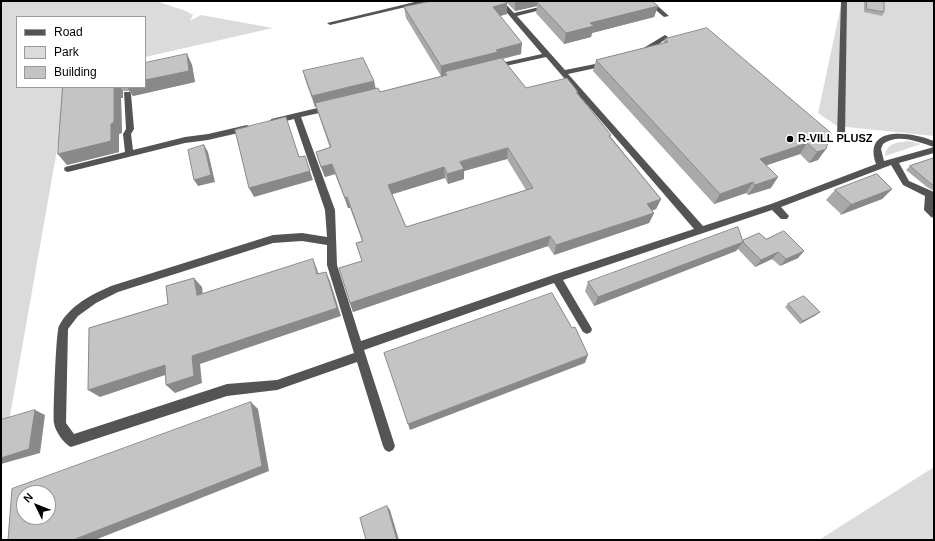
<!DOCTYPE html>
<style>
body{margin:0}
#map{position:relative;width:935px;height:541px;overflow:hidden;background:#fff;font-family:Arial,sans-serif}
canvas{display:block}
.frame{position:absolute;inset:0;border:2px solid #000;pointer-events:none}
.legend{position:absolute;left:16px;top:16px;width:130px;height:72px;box-sizing:border-box;background:#fff;border:1px solid #999;margin:0;padding:5px 7px;list-style:none;font-size:12px;color:#000}
.legend li{display:flex;align-items:center;gap:8px;height:20px}
.legend b{width:20px;border:1px solid #999}
.north{position:absolute;left:16px;top:485px;width:40px;height:40px;box-sizing:border-box;background:#fff;border:1px solid #999;border-radius:50%;rotate:313deg;font-size:11px;font-weight:700;line-height:16px;text-align:center;color:#000}
.north::after{content:'';display:block;margin:auto;width:14px;height:18px;background:#000;clip-path:polygon(50% 0,100% 100%,50% 72%,0 100%)}
</style>
<div id="map">
<canvas width="935" height="541"></canvas>
<div class="frame"></div>
<ul class="legend">
<li><b style="height:5px;background:#545454"></b>Road</li>
<li><b style="height:11px;background:#dbdbdb"></b>Park</li>
<li><b style="height:11px;background:#c4c4c4"></b>Building</li>
</ul>
<div class="north">N</div>
</div>
<script>
const ctx = document.querySelector('canvas').getContext('2d');
ctx.lineJoin = 'round';
function fill(path, color) {
  ctx.fillStyle = color;
  ctx.fill(path, 'evenodd');
}
function strokePath(path, color, width, dash) {
  ctx.strokeStyle = color;
  ctx.lineWidth = width;
  ctx.lineCap = dash ? 'butt' : 'round';
  ctx.setLineDash(dash || []);
  ctx.stroke(path);
}
function label(font, color, halo, rows, align = 'center') {
  ctx.font = font + ' Arial,sans-serif';
  ctx.lineWidth = 4;
  ctx.setLineDash([]);
  ctx.textBaseline = 'middle';
  ctx.strokeStyle = halo;
  ctx.fillStyle = color;
  for (const [text, x, y, turn = 0] of rows) {
    ctx.save();
    ctx.translate(x, y);
    ctx.rotate((+turn || 0) * Math.PI / 180);
    ctx.textAlign = isNaN(turn) ? turn : align;
    if (halo) ctx.strokeText(text, 0, 0);
    ctx.fillText(text, 0, 0);
    ctx.restore();
  }
}
const green = new Path2D(`
 M1 1H156L186 11 193 15 190 21 201 15 273 28 145 57V17H17V87H68L1 467Z
 M842 1H934V136L837 126 818 113Z
 M909 141 921 144 885 156C886 143 899 142 909 141Z
 M934 467V540H819Z`);
const minor = new Path2D(`
 M419 1H431L330 25 327 23Z
 M497 1H503L514 13 565 1H576L517 16 565 70 610 61V65L568 74 703 226 771 204 876 164C862 124 912 132 934 141V147C918 142 898 133 883 144L881 149 884 161 934 147V153L899 163 909 181 934 192V218L931 217 924 210 925 196 903 185 891 165 781 207 789 216 787 219H781L772 210 563 280 592 329 591 332 587 334 583 332 554 283 364 350 395 446 393 450 389 452 385 450 383 446 357 362 277 390 227 396 71 447C64 444 55 431 54 423 53 414 56 330 59 326 70 305 91 295 111 286L273 235 302 233 327 237 325 210 294 119 274 124 271 123V119L330 105 334 108 333 110 301 117 335 210 337 265 361 341 556 274 694 229 546 57 492 69V65L542 54ZM302 241 327 245V265L354 353 277 380 227 384 74 434 66 423 68 329 78 316 96 303 118 292 273 243Z
 M645 1H652L669 16 664 17Z
 M841 1H847L845 136 841 139 837 136Z
 M665 35 668 37 667 38 643 56H637V52Z
 M124 92H130L131 94 134 129 131 134 133 150 185 137 208 134 247 125 251 128 247 131 208 140 185 143 68 172 65 171 64 169 65 167 125 152 123 134 126 129Z`);
const wall = new Path2D(`
 M432 1H652L658 6 654 17 592 33 591 37 564 44 536 13 537 6 515 11 507 3V14L500 16 521 54 503 59 526 88 578 92 577 94 611 137 661 199 656 209 652 211 654 213 649 223 554 255 548 246 353 312 350 303 362 261 356 243 362 241 350 208H348L335 174 325 177 319 162 316 152 330 148 316 107H315L306 82 303 71 374 81 376 89 380 92 441 76 406 18 404 7ZM507 159 526 190 406 227 392 194 445 178 448 184 464 179V171Z
 M864 1H884V12L882 16 864 12Z
 M665 39 831 133 818 160 809 163 800 154 766 165 771 188 748 195 746 193 714 204 593 71 596 60 663 43Z
 M187 54 192 65 195 82 133 96 129 91H123V98H121L122 133 119 134V152L67 165 58 154 63 87H145Z
 M934 158V191L927 187 906 170 910 166Z
 M892 189 882 199 840 215 841 214 826 200 835 190Z
 M766 239 804 251 798 258 780 266 772 259 755 267 738 249 736 251 594 306 585 291 588 282 743 240Z
 M788 304 820 312 816 315 800 324 785 307Z`);
const shadedWall = new Path2D(`
 M515 1H558L537 2V6L515 11Z
 M507 3V14L493 18V7Z
 M658 6 654 17 592 33 591 37 564 44 566 33 590 23Z
 M522 43 521 54 445 72V76L441 77V66L496 50Z
 M187 54 192 65 195 82 133 96 127 87H145V80Z
 M374 81 376 92 315 107 312 96Z
 M114 87H120L123 91V98H121L122 133 119 134V152L67 165 58 154 111 124Z
 M807 143 800 154 753 170 760 159Z
 M204 145 208 152 215 182 198 186 194 180Z
 M508 148 507 159 464 171V179L448 184 447 174 460 162Z
 M826 149 818 160 809 163 817 152Z
 M305 156 313 180 254 197 249 188Z
 M332 164 335 174 325 177 321 167Z
 M444 167 445 178 390 195 388 185Z
 M778 177 771 188 748 195 755 185Z
 M753 182 746 193 714 204 720 194Z
 M892 189 882 199 840 215 850 205Z
 M347 197 350 208H348L345 198Z
 M661 199 656 209 642 214 647 204Z
 M654 213 649 223 554 255 556 245Z
 M550 236 548 246 353 312 350 303Z
 M743 242 736 251 594 306 598 297Z
 M804 251 798 258 780 266 786 259Z
 M778 252 772 259 755 267 761 260Z
 M313 259 317 269 321 284 317 274Z
 M326 272 330 281 341 316 200 364 202 383 175 393 166 385 192 356Z
 M194 278 202 287 204 304 197 295Z
 M820 312 816 315 800 324 803 321Z
 M588 355 585 363 410 430 408 424Z
 M165 365 174 372 100 397 88 390Z
 M251 402 258 409 269 471 95 540H73Z
 M35 410 45 415 40 453 1 464V458Z
 M387 506 390 510 399 540H397Z`);
const building = new Path2D(`
 M432 1H505L507 3 493 7 522 43 496 50 498 52 441 66 404 7Z
 M540 1H652L658 6 590 23 594 26 566 33 537 2Z
 M867 1H884V12L867 9Z
 M707 28 831 133 826 149 817 152 807 143 760 159 778 177 755 185 753 182 720 194 596 60 668 42 665 39Z
 M187 54 189 71 145 80V63Z
 M363 58 374 81 312 96 303 71Z
 M502 58 526 88 567 78 578 92H576L611 135 609 136 661 199 647 204 654 213 556 245 550 236 350 303 339 268 362 261 356 243 363 241 347 197 345 198 332 164 321 167 316 152 331 147 315 103 378 88 380 92 447 75 445 72ZM508 148 533 188 406 227 388 185 444 167 447 174 464 169 460 162Z
 M63 87H115H114V122L111 124V141L58 154Z
 M286 117 299 157 305 156 310 171 249 188 235 130Z
 M204 145 211 175 194 180 188 150Z
 M934 158V185L931 184 910 166Z
 M877 174 892 189 850 205 851 204 835 190Z
 M738 227 743 242 598 297 588 282Z
 M784 231 804 251 786 259 778 252 761 260 743 242V240L759 233 766 239Z
 M313 259 317 274 326 272 337 308 192 356 194 376 166 385 165 365 88 390 89 328 168 304 166 286 194 278 197 295Z
 M552 293 572 328 575 327 588 355 408 424 384 353Z
 M804 296 820 312 803 321 788 304Z
 M251 402 262 466 73 540H8L12 489ZM24 493H48V517H24Z
 M35 410 29 449 1 458V420Z
 M387 506 397 540H366L360 518Z`);
const markers = [
 [790,139,4,"#000"]
];
const poiNames = [
 ["R-VILL PLUSZ",798,139]
];
fill(green, '#dbdbdb');
fill(minor, '#545454');
fill(wall, '#a9a9a9');
fill(shadedWall, '#898989');
fill(building, '#c4c4c4');
strokePath(building, '#898989', 1);
for (const [x, y, r, color] of markers) {
  const dot = new Path2D();
  dot.arc(x, y, r, 0, 2 * Math.PI);
  ctx.fillStyle = color;
  ctx.fill(dot);
  strokePath(dot, '#fff', 1.5);
}
label('bold 11px', '#000', '#fff', poiNames, 'left');
</script>
